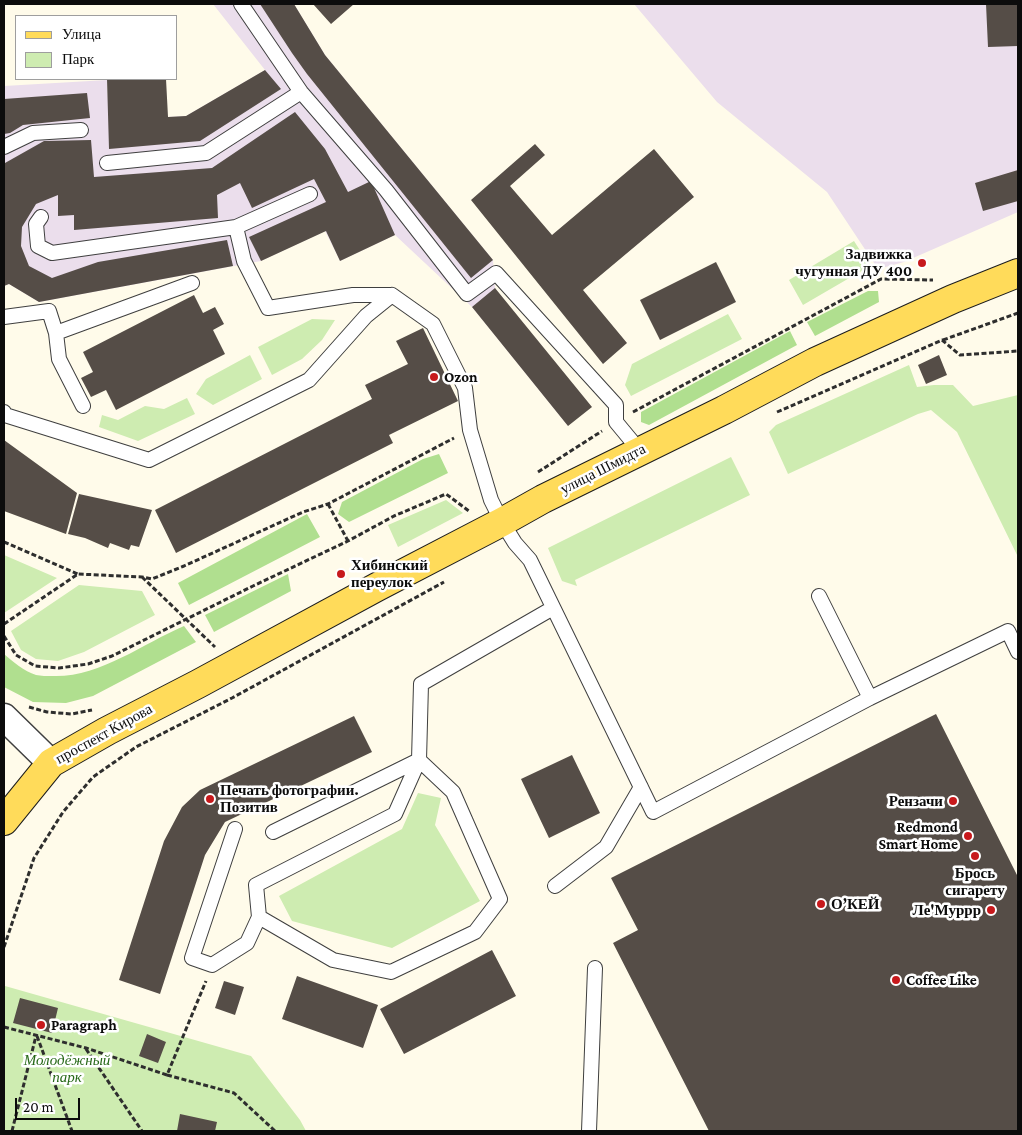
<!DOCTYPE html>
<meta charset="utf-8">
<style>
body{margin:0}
#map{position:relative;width:1022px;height:1135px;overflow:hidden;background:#fffbea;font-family:"Crimson Pro",serif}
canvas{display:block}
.frame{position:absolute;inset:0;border:5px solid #0c0c0c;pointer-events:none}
.legend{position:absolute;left:15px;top:15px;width:162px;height:65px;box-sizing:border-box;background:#fff;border:1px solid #9e9e9e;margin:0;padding:6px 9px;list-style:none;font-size:15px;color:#0c0c0c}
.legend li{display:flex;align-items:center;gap:10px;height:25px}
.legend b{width:25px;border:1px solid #9e9e9e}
.scale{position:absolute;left:15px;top:1098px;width:65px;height:22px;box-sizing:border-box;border:2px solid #0c0c0c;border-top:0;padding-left:6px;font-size:15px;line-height:18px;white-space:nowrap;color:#0c0c0c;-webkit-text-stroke:4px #fff;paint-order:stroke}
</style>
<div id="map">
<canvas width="1022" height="1135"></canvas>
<div class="frame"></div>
<ul class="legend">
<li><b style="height:6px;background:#ffdb5a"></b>Улица</li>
<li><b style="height:14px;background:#ceecb1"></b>Парк</li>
</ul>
<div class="scale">20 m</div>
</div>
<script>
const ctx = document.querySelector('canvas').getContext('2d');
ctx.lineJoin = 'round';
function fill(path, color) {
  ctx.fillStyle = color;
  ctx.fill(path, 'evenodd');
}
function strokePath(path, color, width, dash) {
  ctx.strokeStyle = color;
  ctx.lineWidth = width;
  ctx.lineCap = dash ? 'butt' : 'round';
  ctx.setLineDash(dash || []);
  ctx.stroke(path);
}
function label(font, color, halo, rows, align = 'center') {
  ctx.font = font + ' "Crimson Pro",serif';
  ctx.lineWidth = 5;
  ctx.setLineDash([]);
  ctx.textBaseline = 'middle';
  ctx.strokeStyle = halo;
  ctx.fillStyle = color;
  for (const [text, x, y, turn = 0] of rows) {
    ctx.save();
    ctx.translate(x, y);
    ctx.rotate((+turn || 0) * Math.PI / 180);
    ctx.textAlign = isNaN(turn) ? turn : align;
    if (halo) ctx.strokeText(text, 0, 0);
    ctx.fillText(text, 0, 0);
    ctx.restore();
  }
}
const industrial = new Path2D(`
 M213 4H294L325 55 493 260 495 288 568 426 472 307 395 235 340 261 325 231 261 261 39 302 9 284 4 286V86L107 80 109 120 186 116 265 70Z
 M634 4H1018V212L904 262 878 269 827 192 717 102Z`);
const green = new Path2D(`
 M854 241 870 266 803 305 789 280Z
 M728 314 742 339 631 396 625 385 632 364Z
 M312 319 335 320 322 340 302 359 272 375 258 347Z
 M250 355 262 379 213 405 196 394 206 379Z
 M909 365 917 387 934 385H953L973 406 1018 395V557L957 432 931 410 918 414 788 474 769 432 776 425Z
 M187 398 195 414 138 441 99 427 102 415 118 420 145 406 164 409Z
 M731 457 750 495 575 580 577 586 562 581 548 548Z
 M446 500 463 513 398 547 388 525Z
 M4 555 57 578 4 613Z
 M79 585 142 591 155 615 84 652 58 661 36 659 21 650 11 631Z
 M418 793 441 798 435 825 480 901 392 948 292 921 279 896 402 829Z
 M5 986 251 1056 300 1120 306 1131H4V990Z`);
const forest = new Path2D(`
 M868 291H878L879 302 815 336 807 322Z
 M790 331 797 345 649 425 641 422V412Z
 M439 454 448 473 349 522 338 514 342 502 423 459Z
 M307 514 320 537 189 605 178 583Z
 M288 574 291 591 214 632 205 615Z
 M184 626 196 642 93 696 66 703 33 702 4 687V654C13 662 24 671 36 675 41 676 47 676 52 676 99 678 142 644 184 626Z`);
const building = new Path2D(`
 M260 4H294L325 55 493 260 471 278 307 74 292 53Z
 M313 4H354L331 24Z
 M986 4H1018V46L988 47Z
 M265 70 281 89 200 141 109 149 107 79H166L168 117 186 116Z
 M87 93 90 118 23 125 10 133 4 134V99Z
 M295 112 325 149 348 192 371 181 395 235 340 261 326 231 261 261 249 237 326 202 314 179 252 208 240 183 217 195 218 218 74 230V215L58 216V195L36 204 22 227 21 246 29 266 52 278 98 262 227 240 233 266 39 302 9 284 4 286 5 163 44 141 91 140 94 177 212 168Z
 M535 144 545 155 510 186 552 235 654 149 694 197 583 290 627 343 603 364 471 200Z
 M1018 170V201L983 211 975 183Z
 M716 262 736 302 660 340 640 300Z
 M495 288 592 407 568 426 472 307Z
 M194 295 203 313 215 307 224 324 213 330 225 354 116 410 106 390 91 397 81 378 93 372 83 352Z
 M423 328 458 401 389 435 393 443 176 553 155 510 372 399 365 385 408 364 396 341Z
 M939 355 947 375 926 384 918 365Z
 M4 440 77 493 66 534 4 511Z
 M79 494 152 510 139 547 131 545 129 550 110 543 108 548 85 538 68 534Z
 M936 714 1018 877V1131H709L613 943 638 930 611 878Z
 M354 716 372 752 225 822 205 855 160 994 119 980 164 841 182 807 200 790Z
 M572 755 600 813 549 838 521 779Z
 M492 950 516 996 404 1054 380 1009Z
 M297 976 378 1005 363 1048 282 1019Z
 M224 981 244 987 235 1015 215 1008Z
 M20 998 58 1008 52 1033 13 1023Z
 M147 1034 166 1042 158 1063 139 1056Z
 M180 1114 217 1122 215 1131H177Z`);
const path = new Path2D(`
 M943 340 1018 313
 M633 412 881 279 933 280
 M777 412 942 340 960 355 1018 351
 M538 472 602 431
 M328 504 348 541
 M4 542 78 574
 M142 577 215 647
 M4 624 78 574 142 577 152 579 184 566 303 512 328 504 454 438
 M4 636 16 655 35 666 59 668 88 664 112 656 253 586 348 541 394 516 446 494 469 511
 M29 707 47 712 72 714 92 710
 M4 947 34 858 63 812 93 777 136 747 232 698 444 582
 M4 1027 86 1048 167 1075 206 981
 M37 1036 72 1131
 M86 1049 142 1131
 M167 1075 234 1093 275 1131
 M12 1131 36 1036`);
const service = new Path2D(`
 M241 4 301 92 386 190 467 294 496 273 616 405V422L640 451
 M4 147 33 133 81 130
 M107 163 206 153 301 92
 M310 194 236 227 244 261 268 308 353 295H392
 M41 217 36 224 38 246 52 253 236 227
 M4 317 49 311 56 333 192 283
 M56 333 59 359 83 406
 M4 412 5 415 149 460 309 380 366 316 392 295 433 324 465 388 470 430 491 500 502 522 515 543 530 560 653 812 870 698 1008 631 1018 652
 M819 596 870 698
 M235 829 192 958 212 965 247 943 259 917
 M273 832 419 760 453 792 500 899 475 932 391 972 333 960 259 917 256 885 395 814 419 760 421 684 553 608
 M555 886 606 847 641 787
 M589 1131 595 968`);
const minor = new Path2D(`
 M4 717 51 763`);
const primary = new Path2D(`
 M4 821 51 763 107 731 198 684 377 587 502 522 543 499 724 410 815 362 953 299 1018 273`);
const markers = [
 [922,263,5,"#c7191c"],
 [434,377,5,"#c7191c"],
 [341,574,5,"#c7191c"],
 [210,799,5,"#c7191c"],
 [953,801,5,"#c7191c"],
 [968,836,5,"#c7191c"],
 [975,856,5,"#c7191c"],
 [821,904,5,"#c7191c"],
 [991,910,5,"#c7191c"],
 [896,980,5,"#c7191c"],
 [41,1025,5,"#c7191c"]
];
const poiNames = [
 ["Задвижка",912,254,"right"],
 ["чугунная ДУ 400",912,271,"right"],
 ["Ozon",444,377],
 ["Хибинский",351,565],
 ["переулок",351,582],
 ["Печать фотографии.",220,790],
 ["Позитив",220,807],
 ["Рензачи",943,801,"right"],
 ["Redmond",958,827,"right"],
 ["Smart Home",958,844,"right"],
 ["Брось",975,873,"center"],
 ["сигарету",975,890,"center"],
 ["О’КЕЙ",831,904],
 ["Ле'Муррр",981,910,"right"],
 ["Coffee Like",906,980],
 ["Paragraph",51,1025]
];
const streetNames = [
 ["улица Шмидта",603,469,-27],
 ["проспект Кирова",104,734,-29]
];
const parkNames = [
 ["Молодёжный",67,1060],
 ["парк",67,1077]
];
fill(industrial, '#ebdeec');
fill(green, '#ceecb1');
fill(forest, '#b0df8f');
fill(building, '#554d47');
strokePath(service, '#3f3f3f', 16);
strokePath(minor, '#3f3f3f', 29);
strokePath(primary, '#1d1d1d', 30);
strokePath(path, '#2e2e2e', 3, [5, 2.5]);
strokePath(service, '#fff', 14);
strokePath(minor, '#fff', 26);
strokePath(primary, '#ffdb5a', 28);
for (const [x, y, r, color] of markers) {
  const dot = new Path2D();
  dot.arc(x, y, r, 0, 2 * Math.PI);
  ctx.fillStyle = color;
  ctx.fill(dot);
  strokePath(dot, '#fff', 2);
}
label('bold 15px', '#0c0c0c', '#fff', poiNames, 'left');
label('15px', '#0c0c0c', '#fff', streetNames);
label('italic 15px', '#266817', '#fff', parkNames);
</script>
